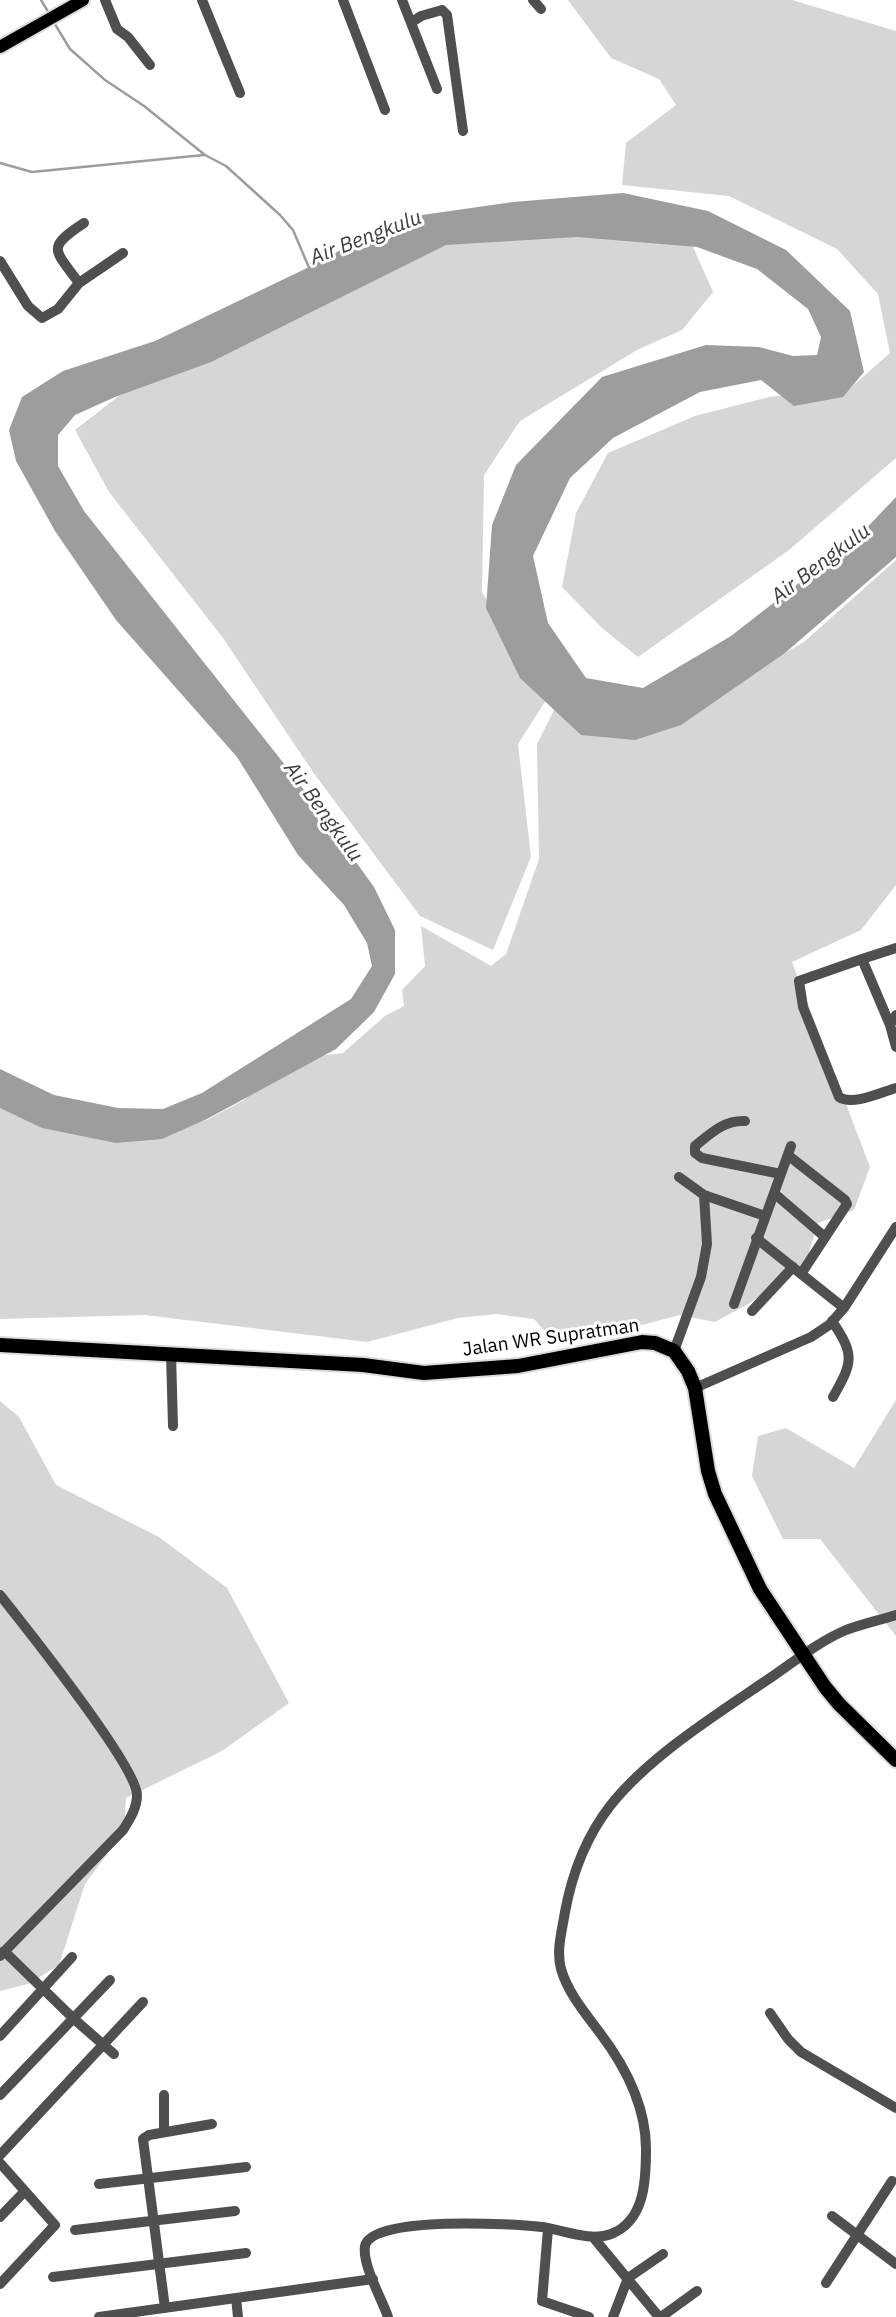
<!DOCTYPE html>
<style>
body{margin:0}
canvas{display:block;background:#fff}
</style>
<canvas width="896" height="2317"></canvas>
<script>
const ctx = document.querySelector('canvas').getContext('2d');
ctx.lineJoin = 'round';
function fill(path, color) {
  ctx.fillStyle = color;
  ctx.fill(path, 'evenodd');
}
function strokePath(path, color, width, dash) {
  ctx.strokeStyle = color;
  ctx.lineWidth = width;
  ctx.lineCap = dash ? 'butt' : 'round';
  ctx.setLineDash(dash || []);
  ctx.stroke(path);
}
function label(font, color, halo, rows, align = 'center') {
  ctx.font = font + ' "IBM Plex Sans",sans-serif';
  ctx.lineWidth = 6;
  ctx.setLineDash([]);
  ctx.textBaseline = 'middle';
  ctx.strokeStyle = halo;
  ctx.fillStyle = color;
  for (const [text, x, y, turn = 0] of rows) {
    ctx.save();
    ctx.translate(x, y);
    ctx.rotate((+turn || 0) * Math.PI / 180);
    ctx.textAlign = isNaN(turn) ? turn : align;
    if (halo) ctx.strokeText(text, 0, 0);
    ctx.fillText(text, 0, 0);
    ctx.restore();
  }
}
const green = new Path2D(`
 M568 0H792L896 31V458L789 550 638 657 602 628 562 587 576 513 608 453 695 416 769 397 849 389 890 353 878 294 837 249 729 196 622 185 626 143 676 105 659 79 611 58Z
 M543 232 651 236 693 247 713 292 682 330 637 350 520 421 484 475 482 592 546 700 518 744 531 857 493 950 420 916 313 772 223 638 109 492 75 430 129 388 415 248Z
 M896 560V885L861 930 792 962 870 1167 854 1210 818 1223 805 1266 750 1303 715 1322 680 1315 573 1343 553 1340 534 1319 496 1314 458 1318 367 1342 145 1315 0 1319V1096L178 1127 207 1120 244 1100 285 1060 343 1053 385 1016 404 1006 402 990 425 966 421 926 491 966 506 954 539 859 537 744 558 702 673 719 804 642Z
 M896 1400V1636L820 1539H783L752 1476 758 1436 786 1428 854 1468Z
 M0 1401 19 1417 56 1485 159 1537 227 1588 289 1703 222 1751 126 1798 124 1831 85 1884 59 1965 28 1984 0 1991Z`);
const water = new Path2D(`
 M623 193 708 211 786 250 850 311 864 372 843 397 794 406 761 380 700 392 613 438 570 478 533 556 548 623 586 678 643 688 731 636 858 537 896 497V557L785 653 681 725 635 740 581 735 520 678 486 608 492 525 516 465 602 377 706 345 759 347 793 356 817 355 821 337 808 309 757 269 697 247 577 237 446 245 211 362 115 397 75 415 58 435V466L84 511 293 775 374 887 395 930V974L374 1012 336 1049 207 1119 162 1139 116 1143 42 1128 0 1108V1069L54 1095 118 1108 163 1109 202 1093 351 999 372 966 367 943 344 905 298 855 237 757 116 620 55 531 16 461 9 430 22 397 63 371 155 341 305 269 401 218 513 202Z`);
const stream = new Path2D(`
 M41 0 50 15
 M53 21 70 49 105 80 144 106 205 155 226 166 280 215 293 230 310 270
 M0 163 32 172 204 155`);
const minor = new Path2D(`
 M105 0 117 29 128 37 150 65
 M202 0 240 93
 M343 0 385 110
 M402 0 437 89
 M533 0 541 9
 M412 22 421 16 442 10 447 15 463 131
 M0 261 28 306 42 318 58 309 79 283 123 253
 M79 283C54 249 46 248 84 223
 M862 959 799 981 803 1007 839 1097C853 1106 881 1092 896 1088
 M896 1015 890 1025 896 1047
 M890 1025 862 959 896 948
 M745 1121C724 1120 711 1133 695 1146V1153L702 1158 781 1174
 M789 1156 845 1200 847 1204 801 1274
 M679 1177 704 1195 765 1216
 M775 1194 825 1237
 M756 1238 844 1308
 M734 1304 791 1146
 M752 1311 793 1267
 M832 1321C855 1355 853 1362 833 1397
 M674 1351 701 1277 707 1244 704 1195
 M171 1354 173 1426
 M695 1388 811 1337 829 1325 844 1308 896 1227
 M0 1595C23 1624 137 1767 137 1795 137 1808 130 1819 123 1830L0 1956
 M4 1951 74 2019 114 2054
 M770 2013 788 2039 801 2052 896 2108
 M0 2036 72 1957
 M0 2095 110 1980
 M164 2132V2095
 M0 2155 143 2002
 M0 2163 55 2225 0 2284
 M99 2184 246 2167
 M832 2216 896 2264
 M0 2217 25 2191
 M548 2229 542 2301 589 2317
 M75 2230 235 2211
 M593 2237 659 2317
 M53 2277 246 2253
 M826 2283 892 2181
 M236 2298 238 2317
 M165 2308 143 2139 149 2135 212 2124
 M99 2317 373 2279
 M388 2317C382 2299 362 2265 365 2246 371 2215 515 2224 542 2227 563 2230 591 2242 611 2234 645 2221 646 2180 646 2149 646 2106 625 2066 600 2033 585 2013 568 1993 561 1969 556 1950 562 1931 565 1912 572 1874 586 1837 610 1806 649 1756 720 1712 773 1676 796 1660 820 1641 846 1630 862 1624 880 1620 896 1615
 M613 2317 628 2278 663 2254
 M661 2317 697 2291`);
const major = new Path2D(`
 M0 47 83 0`);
const highway = new Path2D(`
 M0 1345 363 1365 424 1373 518 1366 642 1342 655 1343 674 1351 688 1371 695 1388 708 1471 715 1494 760 1589 825 1687 839 1704 896 1760`);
const streetNames = [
 ["Jalan WR Supratman",551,1338,-8]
];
const waterNames = [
 ["Air Bengkulu",366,238,-21],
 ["Air Bengkulu",821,564,-37],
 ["Air Bengkulu",323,812,54]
];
fill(green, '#d6d6d6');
fill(water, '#9d9d9d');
strokePath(stream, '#9d9d9d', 2.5);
strokePath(major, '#dbdbdb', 16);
strokePath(highway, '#dbdbdb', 18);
strokePath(minor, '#4f4f4f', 10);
strokePath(major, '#000', 12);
strokePath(highway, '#000', 14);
label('19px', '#000', '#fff', streetNames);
label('italic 21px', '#3e3e3e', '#fff', waterNames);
</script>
